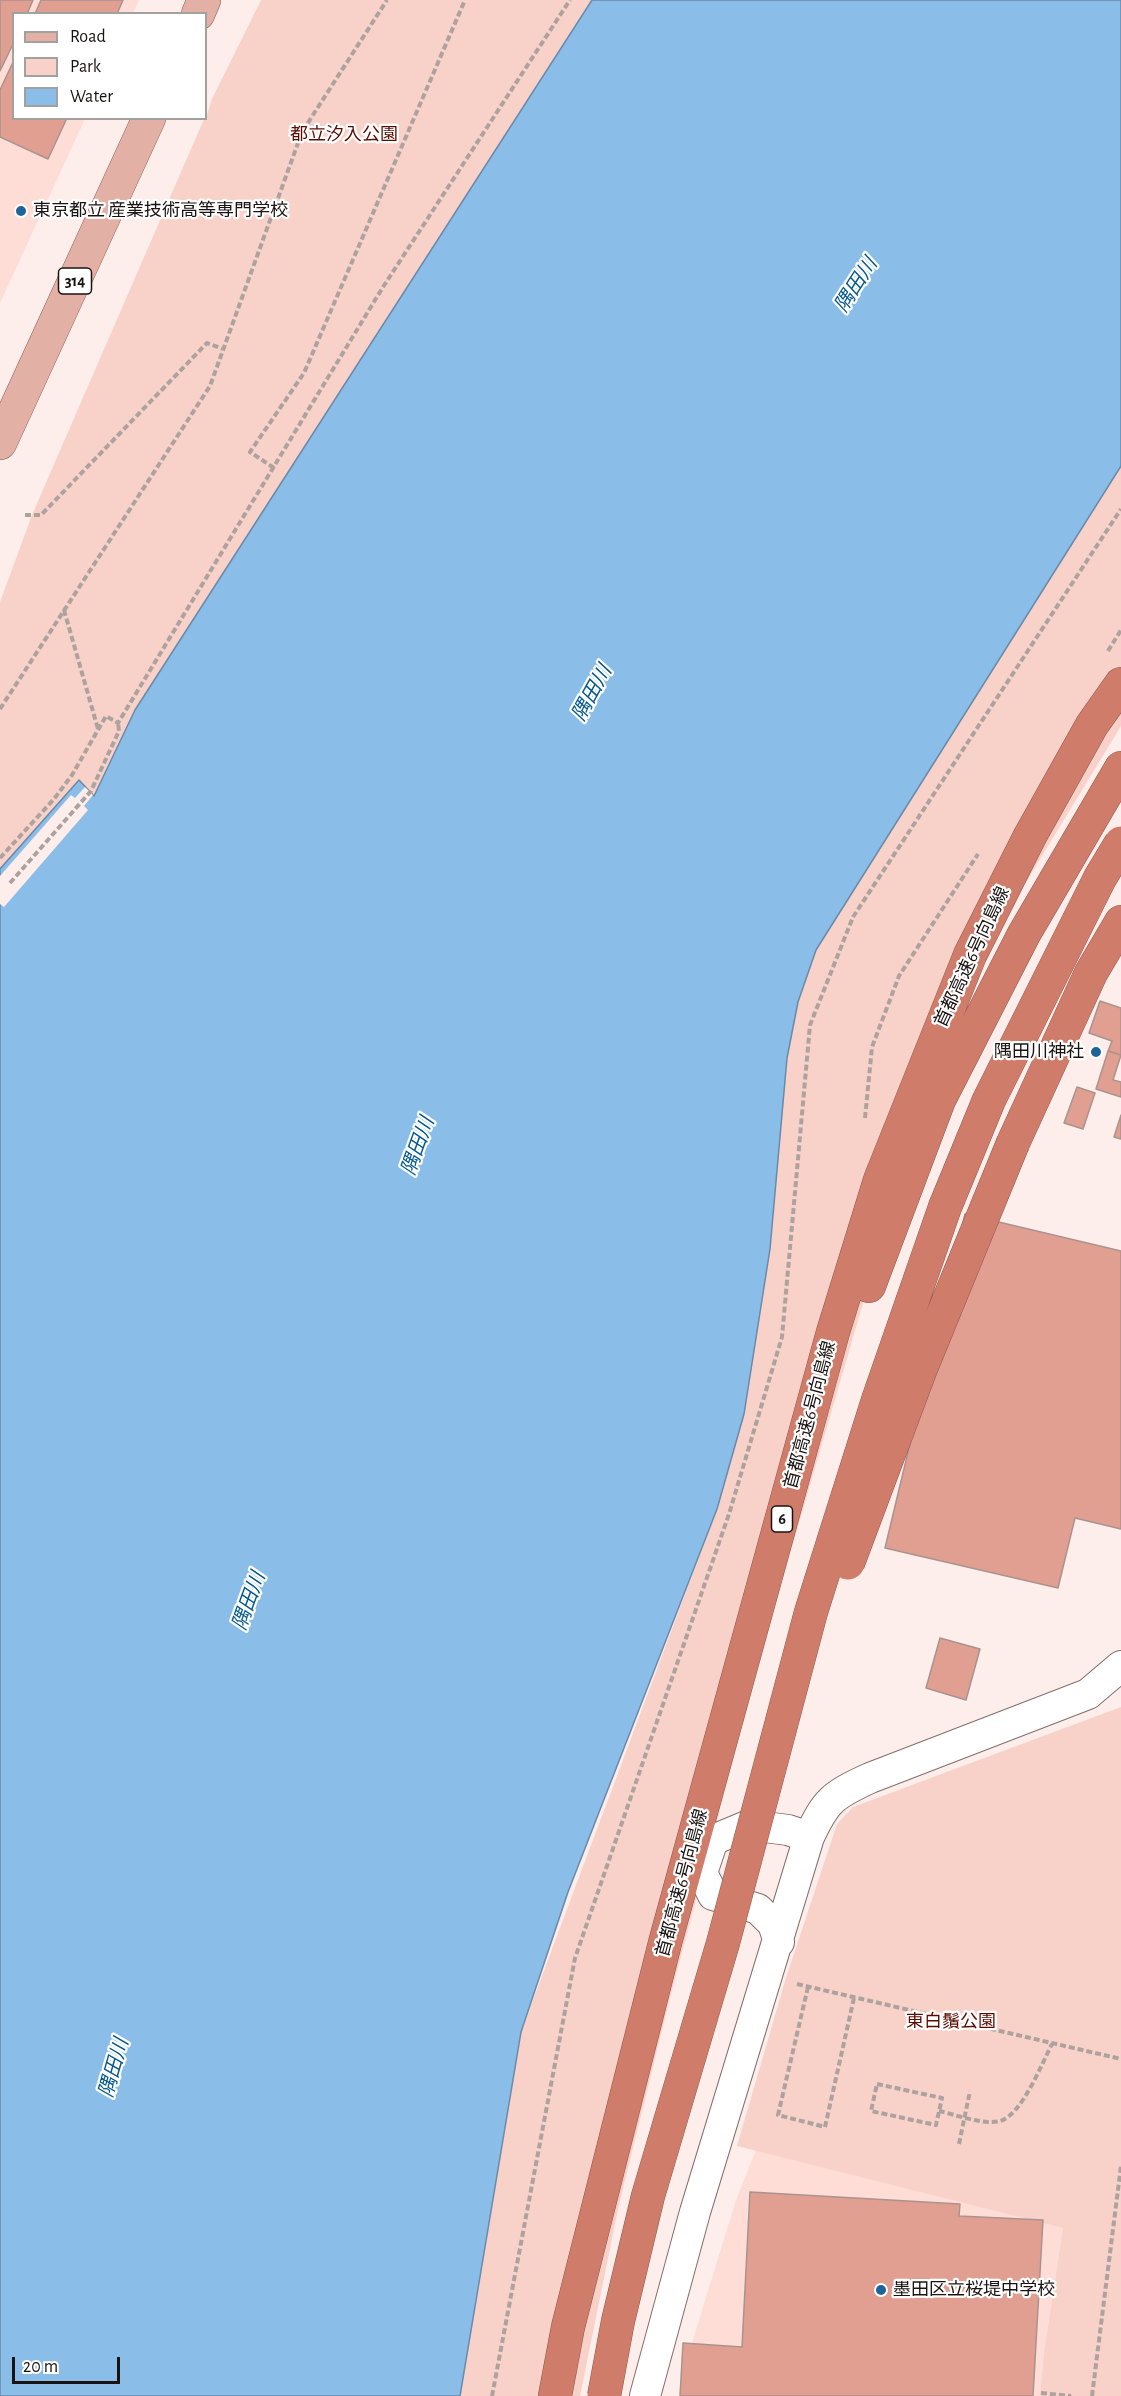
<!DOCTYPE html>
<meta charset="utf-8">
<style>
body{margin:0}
#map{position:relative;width:1121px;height:2396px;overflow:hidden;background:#fdeeeb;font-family:"Alegreya Sans",sans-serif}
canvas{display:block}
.legend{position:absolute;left:12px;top:12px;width:195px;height:108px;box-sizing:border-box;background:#fff;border:2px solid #a3a1a0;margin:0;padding:8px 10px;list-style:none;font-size:18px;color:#1a1311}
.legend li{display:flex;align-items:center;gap:12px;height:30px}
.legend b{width:30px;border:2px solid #a3a1a0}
.scale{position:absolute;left:12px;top:2357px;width:108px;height:27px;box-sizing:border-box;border:3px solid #1a1311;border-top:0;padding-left:8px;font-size:18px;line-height:21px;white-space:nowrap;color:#1a1311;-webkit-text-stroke:4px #fff;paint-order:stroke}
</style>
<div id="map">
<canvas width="1121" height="2396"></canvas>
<ul class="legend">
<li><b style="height:8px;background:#e3b0a6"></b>Road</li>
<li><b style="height:16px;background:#f8d1c9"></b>Park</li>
<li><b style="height:16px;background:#8bbde9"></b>Water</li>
</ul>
<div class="scale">20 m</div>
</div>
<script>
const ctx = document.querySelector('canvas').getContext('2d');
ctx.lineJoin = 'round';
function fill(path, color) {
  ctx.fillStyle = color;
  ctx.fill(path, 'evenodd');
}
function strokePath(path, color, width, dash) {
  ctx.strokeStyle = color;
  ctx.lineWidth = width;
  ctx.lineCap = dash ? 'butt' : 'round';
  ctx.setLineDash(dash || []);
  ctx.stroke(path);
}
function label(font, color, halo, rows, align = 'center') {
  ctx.font = font + ' "Alegreya Sans","Noto Sans JP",sans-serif';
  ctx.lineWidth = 4.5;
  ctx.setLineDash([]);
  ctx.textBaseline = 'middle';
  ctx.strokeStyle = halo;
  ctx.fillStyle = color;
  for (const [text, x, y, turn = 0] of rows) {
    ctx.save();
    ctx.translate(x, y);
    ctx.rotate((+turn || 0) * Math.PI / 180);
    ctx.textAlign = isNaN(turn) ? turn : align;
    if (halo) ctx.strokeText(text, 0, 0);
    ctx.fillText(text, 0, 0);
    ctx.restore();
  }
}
const built = new Path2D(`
 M0 0H139L133 13 14 14V118L85 119 0 303Z
 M756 2150 1063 2228 1044 2352 1040 2396H679L683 2372 736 2200Z`);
const green = new Path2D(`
 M261 0H592L135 710 94 797 79 780 0 869V602L32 515 204 119 206 118 212 99Z
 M1121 466V726L1006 915 928 1080 762 1650 670 1998 618 2209 580 2396H458L521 2032 717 1509 744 1414 770 1249 787 1058 798 1002 816 950Z
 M1121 1707V2396H1040L1044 2352 1063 2228 737 2146 785 1981 837 1824 853 1807Z`);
const water = new Path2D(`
 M592 0H1121V466L816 950 798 1002 787 1058 770 1249 744 1414 717 1509 568 1892 521 2032 460 2396H0V869L79 780 94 796 135 710Z`);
const pier = new Path2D(`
 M85 787 93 795 84 806 88 810 4 907 0 904V876L71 795 75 798Z`);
const building = new Path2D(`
 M0 0H33L27 14H14V42L0 71Z
 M41 0H123L117 14H35Z
 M14 60V118H67L48 159 0 137V90Z
 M1100 1001 1121 1008V1055L1108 1051 1112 1041 1089 1033Z
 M1108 1051 1121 1055 1113 1080 1121 1082V1097L1096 1089Z
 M1077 1087 1095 1093 1083 1129 1064 1123Z
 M1121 1115V1139L1114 1137Z
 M965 1214 1121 1251V1529L1075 1518 1058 1588 885 1548Z
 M940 1638 980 1649 966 1700 926 1688Z
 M750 2192 960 2204 959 2216 1043 2220 1033 2396H680L683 2343 742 2347Z`);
const path = new Path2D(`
 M274 468 250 452 304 373 465 0
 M25 515H41L207 343 223 349
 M64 610 98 729
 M1108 651 1121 630
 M0 709 210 386 302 132 387 0
 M0 858 54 799 72 775 106 716 118 723 383 287 570 0
 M10 883 91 791 119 731 118 723
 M865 1118 872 1047 899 976 978 854
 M797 1984 1121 2059
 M808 1987 778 2115 825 2127 854 1998
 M877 2084 942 2098 936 2125 871 2111Z
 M939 2111C957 2115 982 2125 1000 2121 1022 2115 1042 2063 1052 2044
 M959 2144 970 2091
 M1041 2393 1071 2396
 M492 2396 575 1958 729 1514 782 1337 810 1025 853 917 1121 509
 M1092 2396 1121 2166`);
const minor = new Path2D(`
 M779 1942 773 1924 758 1909 713 1895 702 1873 713 1840 749 1825 788 1830 809 1837
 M645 2396 695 2212 809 1837C826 1800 833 1795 870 1778L1088 1694 1121 1666`);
const primary = new Path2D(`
 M198 14 204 0
 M0 443 149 118`);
const motorway = new Path2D(`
 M1013 1143 1091 973 1121 922
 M869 1286 939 1100 1024 934 1121 768
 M555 2396 568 2327 666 1939 833 1332 880 1180 970 955 1030 836 1092 725 1121 684`);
const motorwayBridge = new Path2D(`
 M848 1563 921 1368 1013 1143
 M604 2396 618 2321 648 2196 723 1943 811 1612 878 1400 945 1207 989 1100 1100 878 1121 843`);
const markers = [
 [21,211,6,"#1e6498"],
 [1096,1052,6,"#1e6498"],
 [881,2290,6,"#1e6498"]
];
const shields = [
 [75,281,33],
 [782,1519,21]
];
const shieldNames = [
 ["314",75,281],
 ["6",782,1519]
];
const parkNames = [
 ["都立汐入公園",344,135],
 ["東白鬚公園",951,2022]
];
const poiNames = [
 ["東京都立 産業技術高等専門学校",33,211],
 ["隅田川神社",1084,1052,"right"],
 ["墨田区立桜堤中学校",893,2290]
];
const streetNames = [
 ["首都高速6号向島線",972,957,-65],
 ["首都高速6号向島線",810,1415,-75],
 ["首都高速6号向島線",682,1883,-75]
];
const waterNames = [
 ["隅田川",856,285,-57],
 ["隅田川",592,693,-61],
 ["隅田川",418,1146,-70],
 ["隅田川",249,1601,-70],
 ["隅田川",114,2068,-74]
];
fill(built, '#feddd7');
fill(green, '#f8d1c9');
fill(water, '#8bbde9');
strokePath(water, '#698aa8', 1.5);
fill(pier, '#fdeeeb');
fill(building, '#e19f92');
strokePath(building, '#a9938e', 1.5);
strokePath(minor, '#836e6a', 32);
strokePath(primary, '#90574c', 34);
strokePath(motorway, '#90574c', 34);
strokePath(path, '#aea29f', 4, [6, 3]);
strokePath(minor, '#fff', 30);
strokePath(primary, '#e3b0a6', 33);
strokePath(motorway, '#d07c6b', 33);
strokePath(motorwayBridge, '#90574c', 34, []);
strokePath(motorwayBridge, '#d07c6b', 33);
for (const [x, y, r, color] of markers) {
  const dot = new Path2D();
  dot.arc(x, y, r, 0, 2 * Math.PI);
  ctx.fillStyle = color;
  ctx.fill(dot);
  strokePath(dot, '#fff', 2);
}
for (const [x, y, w] of shields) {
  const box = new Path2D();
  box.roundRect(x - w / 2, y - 13, w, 26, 4.5);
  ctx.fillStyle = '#fff';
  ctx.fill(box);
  strokePath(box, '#1a1311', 1.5);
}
label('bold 16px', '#1a1311', null, shieldNames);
label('18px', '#5b0c02', '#fff', parkNames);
label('18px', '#1a1311', '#fff', poiNames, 'left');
label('18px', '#1a1311', '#fff', streetNames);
label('italic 20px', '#06598f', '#fff', waterNames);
</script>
